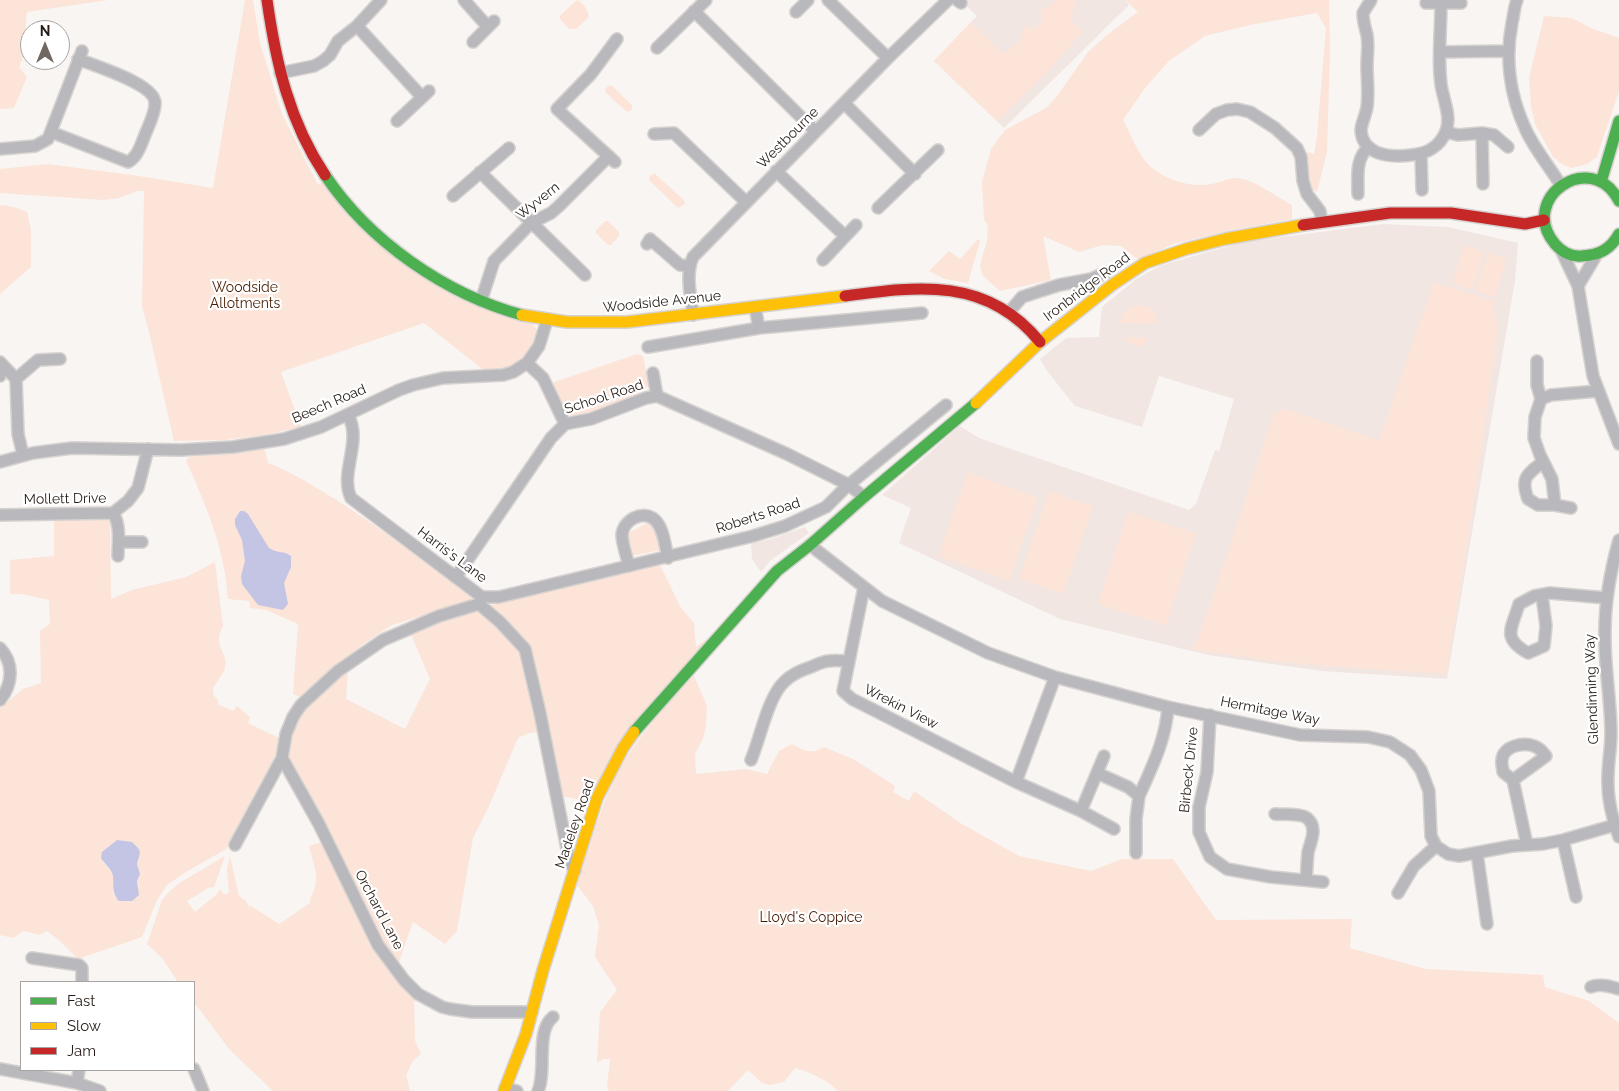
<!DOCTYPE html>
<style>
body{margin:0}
#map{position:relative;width:1619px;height:1091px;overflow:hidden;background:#f9f5f3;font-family:Raleway,sans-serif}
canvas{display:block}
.legend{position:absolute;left:20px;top:981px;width:175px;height:90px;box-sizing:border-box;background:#fff;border:1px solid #a8a4a2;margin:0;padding:6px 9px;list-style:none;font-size:15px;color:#261b16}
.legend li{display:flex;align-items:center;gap:10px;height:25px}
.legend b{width:25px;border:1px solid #a8a4a2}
.north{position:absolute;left:20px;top:20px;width:50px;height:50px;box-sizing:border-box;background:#fff;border:1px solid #a8a4a2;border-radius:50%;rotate:0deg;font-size:14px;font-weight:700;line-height:20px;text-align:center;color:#261b16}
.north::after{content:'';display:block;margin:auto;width:18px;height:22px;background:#706763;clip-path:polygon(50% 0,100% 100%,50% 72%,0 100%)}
</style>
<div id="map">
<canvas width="1619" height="1091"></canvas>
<ul class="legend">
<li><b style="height:6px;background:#4caf50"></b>Fast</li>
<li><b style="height:6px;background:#ffc107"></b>Slow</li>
<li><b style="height:6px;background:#c62828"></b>Jam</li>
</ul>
<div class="north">N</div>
</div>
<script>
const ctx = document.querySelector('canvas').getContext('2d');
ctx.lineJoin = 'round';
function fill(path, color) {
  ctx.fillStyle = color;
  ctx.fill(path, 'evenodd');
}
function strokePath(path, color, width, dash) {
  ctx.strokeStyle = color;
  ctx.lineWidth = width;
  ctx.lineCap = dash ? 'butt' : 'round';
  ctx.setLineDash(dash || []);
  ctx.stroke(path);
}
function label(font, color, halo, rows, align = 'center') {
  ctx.font = font + ' Raleway,sans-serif';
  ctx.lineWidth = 4.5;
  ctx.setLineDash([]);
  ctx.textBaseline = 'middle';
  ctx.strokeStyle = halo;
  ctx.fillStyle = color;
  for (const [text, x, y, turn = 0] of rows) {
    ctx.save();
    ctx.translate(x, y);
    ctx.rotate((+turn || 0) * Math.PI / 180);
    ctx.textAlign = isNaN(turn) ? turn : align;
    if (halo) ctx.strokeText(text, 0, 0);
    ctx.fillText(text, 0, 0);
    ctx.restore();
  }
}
const built = new Path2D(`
 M960 0H1125L1129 5 1004 128 934 61 977 16Z
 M1383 224 1448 227 1518 243 1515 281 1447 679 1322 671 1208 655 1060 619 899 543 911 508 882 495 960 426 979 438 1189 510 1196 504 1215 450 1219 451 1234 399 1159 376 1142 427 1075 406 1047 371 1040 359 1066 338 1099 337 1102 307 1136 279 1162 265 1243 242Z
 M805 527 809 533 771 560 761 572 752 559 751 543 768 540Z`);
const green = new Path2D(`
 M0 0H108L27 12 23 57 19 67 27 77 14 108 0 109Z
 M245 0H253L260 43 282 114 318 185 324 181 372 237 534 325 537 330C532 360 514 370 486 372L424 323 281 372 301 427 264 435 225 440 174 441 150 336 142 306 144 191H137L119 198 103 200 0 193V169L48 164 139 176 213 188Z
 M577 0C583 3 588 10 589 17L576 29H569L560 19V16Z
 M1056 0H1077L1075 3 1071 19 1082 32 1052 67 997 121 934 61 971 22 1002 54 1023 40 1019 35 1027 26 1033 30 1044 19 1039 13 1046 6 1048 8Z
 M1125 0H1329L1330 51 1327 152 1317 192 1311 189 1308 179 1307 152 1314 154 1317 136 1326 28 1317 13 1250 25 1205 36 1169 61 1145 88 1123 120C1131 135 1138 155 1151 167 1165 180 1192 188 1211 184 1220 183 1227 178 1237 178 1253 179 1277 197 1292 205V219L1228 231 1173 244 1139 260 1121 246 1103 245 1079 252 1043 236 1051 280 1000 291 983 276 980 266 987 240 988 226 984 220 982 182 991 149 1005 130 1046 108 1057 96 1088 52 1107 35 1138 12Z
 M1544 16 1572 18 1591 28 1619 38V91L1597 157 1587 164 1571 168 1562 164 1553 157 1535 124 1531 106 1529 78Z
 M609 85 612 86 632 105V110L627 112 606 93 605 89Z
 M653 174H655L684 200 685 204 678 208 649 180 650 176Z
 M1 205 14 207 27 212 31 230V267L0 294V206Z
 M605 221H608L619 232V236L611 245H608L596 233V230Z
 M978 239 980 241 968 283 945 279 929 271 949 251 960 259Z
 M1464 245 1484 252 1472 290 1452 283Z
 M1488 253 1507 259 1495 297 1475 291Z
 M1434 282 1495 301 1493 307C1503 327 1492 370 1489 393 1477 487 1461 580 1447 674L1337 667 1273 661 1190 649 1196 642 1205 619 1274 413 1285 409 1379 440Z
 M1137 305 1146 306 1155 311 1157 324 1119 323C1123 313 1126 308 1137 305Z
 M1123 337 1148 338 1143 346C1134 346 1129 344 1123 337Z
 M637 354 643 356 649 385 641 395 577 417C568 417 567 413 565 405H563L554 387V382Z
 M264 448 268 463C292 472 313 486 335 499 382 529 427 563 471 597V601L392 625 362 645 303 698 293 694 298 624 266 610 250 608 249 601 228 599C225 551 206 504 186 461L189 457Z
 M968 472 1038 498 1009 581 938 556Z
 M1049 491 1093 506 1063 594 1019 579Z
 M1128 512 1196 533 1166 626 1098 604Z
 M106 518 110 522 111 599 132 590 186 577 215 562 223 626C211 647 229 651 225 668 223 675 216 682 213 689L214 696 218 700V704L233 711 237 706 250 717 248 723 281 739 270 769 226 849 186 872 167 885 157 900 142 937 78 959 59 940 47 931 39 935 24 931 13 938 0 935V708L23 689 41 683 40 631 50 624 49 600 22 594H10V560L54 556V520ZM139 858 137 864 140 874 137 881 139 887 116 898 113 893V874L102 861Z
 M651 521 654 524 661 550 630 556 627 536 628 533Z
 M660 565 681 608 694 623 696 647 710 637 591 802 561 796 534 671 485 603 491 605Z
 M475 610 481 611 524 657 539 732 529 733 518 738 489 806 473 838 457 931 445 944 413 922 399 962 352 904 381 958 414 996 415 1041 421 1054 413 1061 406 1075 410 1091H273L229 1049 194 1002V982H178L162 958 147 944 162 900 170 891 181 882 225 856 214 887 208 888 187 901 195 912 216 895 220 889 225 895 229 892 227 869 230 856 239 896 245 900 249 907 251 906 279 924 310 903C310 897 313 894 315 887 319 873 312 859 309 846L322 842 288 761 287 740 304 708 348 668 346 699 405 729 430 679 410 632Z
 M694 676 707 706 706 725 703 739 695 754 696 774 746 769 767 774 779 751 792 744C806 751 810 755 824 747L853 759 895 786 893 792 909 801 914 791 962 824 1019 856 1091 871 1122 859H1173L1216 920 1352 919 1350 948 1426 969 1543 975 1545 987 1589 1001 1619 1023V1091H838L829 1083 810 1073 795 1068 784 1082 769 1085 762 1083 748 1070 728 1091H609L607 1086 610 1059H603L597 1063 600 1012 617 990 595 957 599 925 593 906 577 885C588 848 599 811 616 776 635 739 665 706 694 676Z`);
const water = new Path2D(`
 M240 511H244L248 514 269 548C276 553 285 551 291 556V567L284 583 288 604 283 610 258 605 242 584 241 576 245 561 242 540 235 525V519Z
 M117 840 132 842 139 849 140 853 137 864 140 874 137 881 139 895 132 901H119C111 892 114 886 113 876 112 869 104 864 101 858L102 852Z`);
const street = new Path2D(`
 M464 0 488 27
 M828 0 888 58
 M957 0 961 3
 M1371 0 1363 13C1363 21 1365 27 1367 35 1369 45 1367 56 1367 65 1367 79 1369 94 1367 107 1365 121 1356 128 1365 143 1375 157 1395 157 1411 155 1426 154 1440 147 1446 131 1451 119 1445 103 1442 90 1437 67 1441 28 1441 3
 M1517 0C1514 7 1514 15 1512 23 1505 58 1510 95 1525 128 1533 147 1549 166 1560 184
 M1426 3H1461
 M694 11 815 131
 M796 12 808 0
 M357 26 422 97
 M473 42 494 21
 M657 48 706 0
 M1441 52 1508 51
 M280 73 314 66 323 61 330 55 338 41 357 26 381 0
 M844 103 915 174
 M397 121 429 91
 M1199 130 1216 114 1227 110 1237 109 1250 112 1275 128 1297 148 1301 157 1303 181 1307 194 1320 211 1322 222
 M51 132 128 162C139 156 142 141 147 130 150 123 155 112 155 104 157 84 94 66 78 59
 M1446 132 1458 135 1482 133 1494 135 1508 147
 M1482 133 1483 184
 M654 134 674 133 746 202
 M0 149 35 146 48 139 82 51
 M1421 154 1422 190
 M615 162 557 109 591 74 617 39
 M776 171 845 236
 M480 172 585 275
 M1358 194C1358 178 1355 158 1369 147
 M453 196 509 148
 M878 208 938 150
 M647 244 650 239 680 265 689 266
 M1561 250 1578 286 1593 376 1619 444
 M823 260 856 225
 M1578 286 1597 254
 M481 301 494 261 531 223 551 213 558 207 609 156
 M755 307 759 328
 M1010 311 1022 297 1059 285 1091 279 1107 272
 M693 315C691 296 685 275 693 257L888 58 948 0
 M648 347 759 328 922 313
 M1537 361V385L1541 399 1535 417 1534 438 1540 455 1552 479 1555 505 1571 508
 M0 362 16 379
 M527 363 543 378 565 424
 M653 373 657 396
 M0 376V375
 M1541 399 1551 395 1598 391
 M348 415C363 442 339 472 351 498L482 597 479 604 500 622 525 649 540 713 570 864 575 870
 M23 455 18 434 16 379 38 360 60 359
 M0 462 33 453 72 448 180 450 233 447 284 439 321 427 399 390 413 385 443 378 503 375 513 372 527 363 539 346 547 320
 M1543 462C1527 474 1520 478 1528 499L1538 505H1555
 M113 513C121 525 118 543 118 556
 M0 515 113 513 128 501 138 488 148 449
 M1619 540C1610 572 1604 605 1605 639 1605 671 1611 702 1611 734 1611 748 1608 762 1608 777 1607 797 1612 818 1619 837
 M119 542H142
 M810 545 882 601 988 653 1055 677 1168 707 1300 735 1368 737 1390 742 1410 755 1421 770 1429 791 1431 836 1436 846 1448 854 1459 856 1512 846 1543 844 1563 840 1615 825
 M629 566C627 557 622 544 622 535 623 520 643 509 655 520 664 529 665 546 668 558
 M456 577 551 438 565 424 591 419 646 398 657 396 787 454 849 485 864 497
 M864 587 843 691 852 699 1016 782 1081 811 1114 829
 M1542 595 1546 626 1544 646 1528 653C1501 638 1512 628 1519 604L1534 596 1550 593 1607 598
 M482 597H499L753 536 785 526 826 507 846 487 946 405
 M0 648C14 663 13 684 0 700
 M1210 715 1207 772 1199 807V832L1210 857 1227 869 1271 877 1323 882
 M282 758 319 824 378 945 404 980 418 994 442 1007 450 1009 472 1012H532
 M751 760C760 739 768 697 784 682 791 675 801 670 811 667 816 665 823 661 829 661 835 660 842 661 848 661
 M1097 773 1128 787 1139 796C1152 767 1166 739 1168 707
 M1513 780 1546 756C1543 752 1540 748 1534 746 1523 742 1503 746 1502 760 1501 763 1503 768 1503 772L1513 780 1527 845
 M1016 782 1055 677
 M1081 811 1104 756
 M1275 814C1284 815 1300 813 1307 818 1318 827 1311 841 1308 852 1307 861 1307 871 1306 880
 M1563 840 1576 897
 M235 845 282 758 286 734 293 717 301 705 338 671 383 640 439 616 479 604
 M1136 853V819L1139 796
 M1477 853 1487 924
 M1398 893 1414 866 1436 846
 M32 958 79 965 82 968V982
 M1591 987C1599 983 1610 986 1619 989
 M0 1069 77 1083 100 1091
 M194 1069 203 1091
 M77 1083 79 1070
 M505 1088 517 1091
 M538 1091C547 1071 535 1031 553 1017`);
const fast = new Path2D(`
 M325 175C369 241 445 294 522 315
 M1601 182 1619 121
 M1619 201C1591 147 1517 199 1555 244 1562 252 1571 257 1582 256 1599 255 1610 250 1619 234
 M634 732 777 571 810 545 864 497 976 403`);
const slow = new Path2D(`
 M522 315 567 322H627L845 296
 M976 403 1040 342 1112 285 1145 263 1186 249 1225 239 1303 225
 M504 1091 526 1034 543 970 597 798 623 748 634 732`);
const jam = new Path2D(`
 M267 0C276 63 289 121 325 175
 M1303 225 1390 213H1451L1525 224 1544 220
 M845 296C920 286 987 277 1040 342`);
const streetNames = [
 ["Westbourne",788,138,-45],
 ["Wyvern",538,201,-38],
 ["Ironbridge Road",1087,287,-37],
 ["Woodside Avenue",662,302,-6],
 ["School Road",604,397,-18],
 ["Beech Road",329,404,-23],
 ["Mollett Drive",65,499,-1],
 ["Roberts Road",758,516,-18],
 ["Harris's Lane",452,555,37],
 ["Glendinning Way",1592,689,-92],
 ["Wrekin View",901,707,27],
 ["Hermitage Way",1270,711,11],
 ["Birbeck Drive",1189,770,-84],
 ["Madeley Road",575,824,-71],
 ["Orchard Lane",379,910,62]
];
const parkNames = [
 ["Woodside",245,288],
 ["Allotments",245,304],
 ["Lloyd's Coppice",811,918]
];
fill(built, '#f1e6e2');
fill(green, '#fce4d9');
fill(water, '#c4c5e4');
strokePath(street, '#d6d2d0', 14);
strokePath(fast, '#d6d2d0', 14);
strokePath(slow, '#d6d2d0', 14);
strokePath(jam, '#d6d2d0', 14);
strokePath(street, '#b9b9bd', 11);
strokePath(fast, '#4caf50', 11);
strokePath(slow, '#ffc107', 11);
strokePath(jam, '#c62828', 11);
label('14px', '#261b16', '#fff', streetNames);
label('14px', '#481d04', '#fff', parkNames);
</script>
